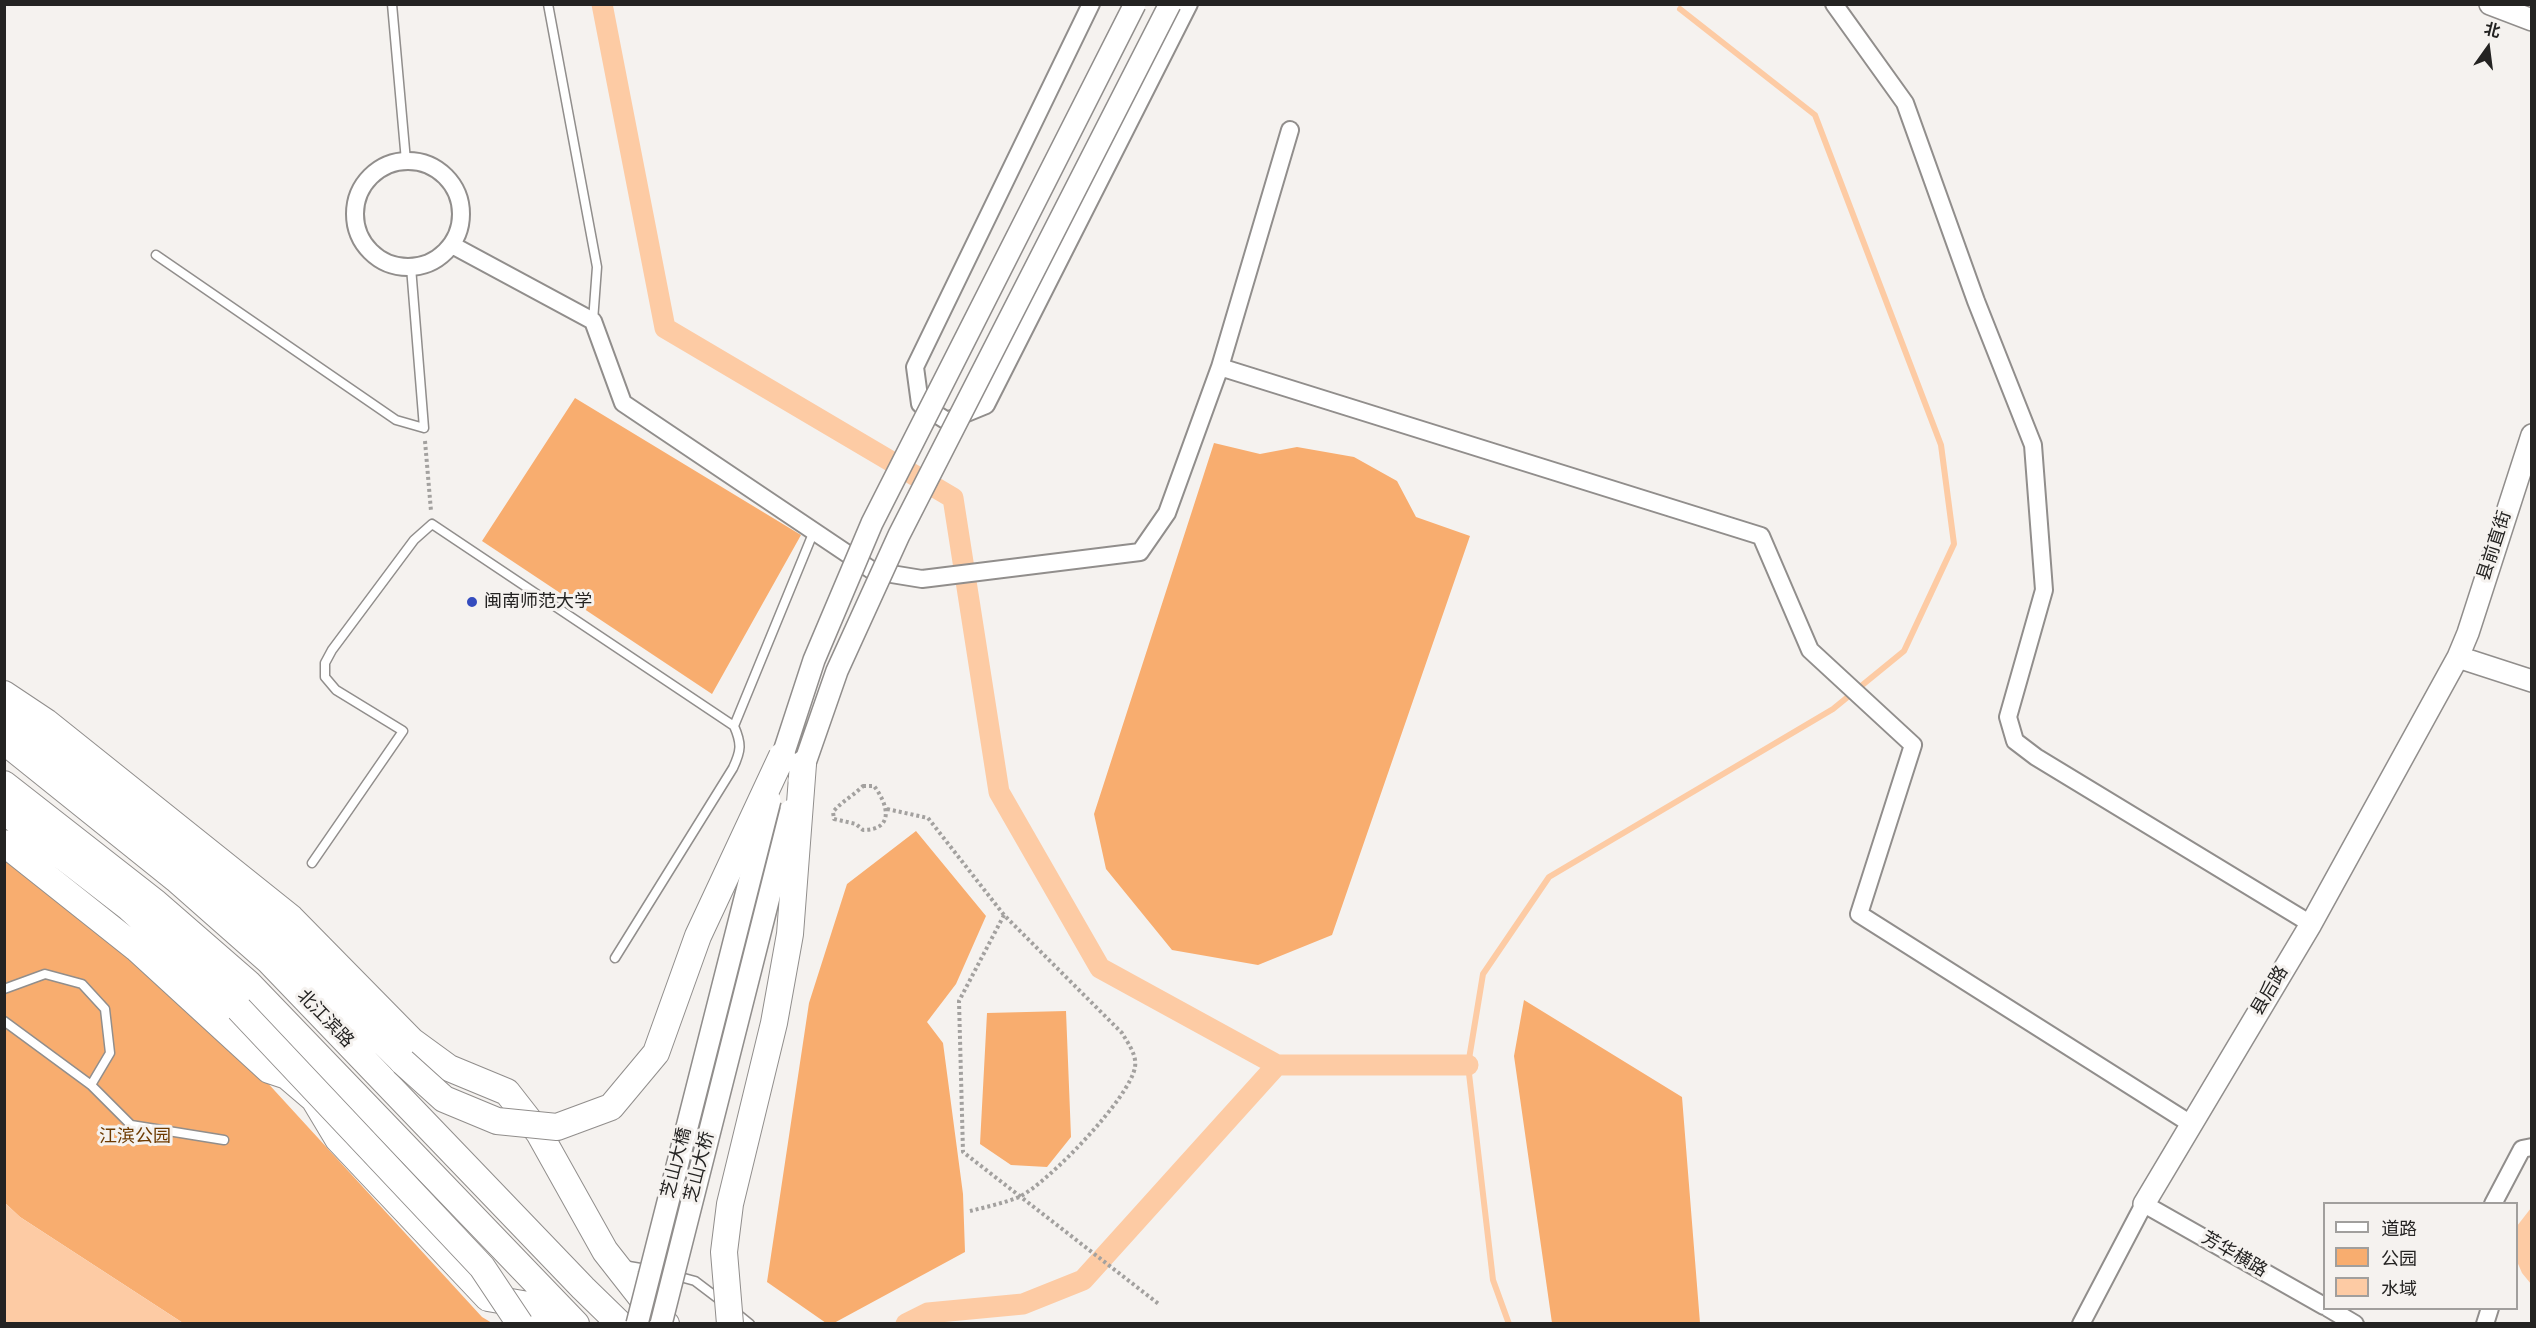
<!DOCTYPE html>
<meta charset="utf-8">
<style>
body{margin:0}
#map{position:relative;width:2536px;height:1328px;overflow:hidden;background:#f5f2ef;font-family:"Varela Round","Noto Sans SC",sans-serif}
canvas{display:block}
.frame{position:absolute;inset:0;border:6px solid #242322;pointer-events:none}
.legend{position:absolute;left:2323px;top:1202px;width:195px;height:108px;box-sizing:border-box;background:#f5f2ef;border:2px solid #a19f9d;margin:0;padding:8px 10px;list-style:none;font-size:18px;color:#242322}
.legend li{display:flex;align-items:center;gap:12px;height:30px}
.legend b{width:30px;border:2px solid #a19f9d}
.north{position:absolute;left:2458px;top:18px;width:60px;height:60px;-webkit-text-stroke:4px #f5f2ef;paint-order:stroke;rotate:14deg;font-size:16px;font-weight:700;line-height:24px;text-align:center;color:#242322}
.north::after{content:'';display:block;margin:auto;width:21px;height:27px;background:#242322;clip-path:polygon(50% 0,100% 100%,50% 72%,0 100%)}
</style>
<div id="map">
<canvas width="2536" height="1328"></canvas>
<div class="frame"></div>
<ul class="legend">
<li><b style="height:8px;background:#fff"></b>道路</li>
<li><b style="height:16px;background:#f8ad6f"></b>公园</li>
<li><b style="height:16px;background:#fdcba4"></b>水域</li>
</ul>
<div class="north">北</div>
</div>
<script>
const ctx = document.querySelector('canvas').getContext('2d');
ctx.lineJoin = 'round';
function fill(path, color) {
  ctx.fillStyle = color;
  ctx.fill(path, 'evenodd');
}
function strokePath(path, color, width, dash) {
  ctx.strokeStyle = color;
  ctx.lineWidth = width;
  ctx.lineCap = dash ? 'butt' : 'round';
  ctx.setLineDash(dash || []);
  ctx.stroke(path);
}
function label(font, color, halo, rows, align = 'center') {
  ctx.font = font + ' "Varela Round","Noto Sans SC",sans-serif';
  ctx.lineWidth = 6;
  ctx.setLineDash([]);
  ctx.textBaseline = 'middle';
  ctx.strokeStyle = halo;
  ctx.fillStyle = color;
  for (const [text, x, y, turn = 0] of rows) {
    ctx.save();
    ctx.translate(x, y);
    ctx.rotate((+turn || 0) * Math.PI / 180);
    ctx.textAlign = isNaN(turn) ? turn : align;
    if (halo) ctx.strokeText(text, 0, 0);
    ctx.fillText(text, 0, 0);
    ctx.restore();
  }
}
const green = new Path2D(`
 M575 398 801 535 712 694 482 541Z
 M1214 443 1260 454 1297 447 1354 457 1397 481 1416 517 1470 536 1332 935 1258 965 1172 950 1106 869 1094 814Z
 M916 831 986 916 956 984 927 1022 943 1043 963 1194 965 1252 834 1323H826L767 1282 809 1003 847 884Z
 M4 854 138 962 264 1079 482 1317 492 1323H183L20 1217 5 1203Z
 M1524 1000 1682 1097 1700 1323H1552L1514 1056Z
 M1066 1011 1071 1137 1047 1167 1011 1165 980 1144 987 1013Z`);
const water = new Path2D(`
 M5 1203 20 1217 183 1323H5Z
 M2531 1208V1284L2522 1273 2516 1259 2517 1226Z`);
const stream = new Path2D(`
 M1509 1324 1493 1280 1468 1065 1483 974 1549 877 1833 709 1904 651 1954 544 1941 445 1815 115 1680 9`);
const canal = new Path2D(`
 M602 4 665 328 953 498 999 792 1100 968 1277 1065 1083 1280 1023 1304 928 1313 906 1324
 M1277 1065H1468`);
const path = new Path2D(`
 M425 441 431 511
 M863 786H874C888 804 895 830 863 830L856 824 834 819 833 812C842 801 853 796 863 786Z
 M887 809 928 818 1004 915 1122 1033C1128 1043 1137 1055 1135 1067 1130 1098 1048 1183 1019 1197 1004 1203 986 1207 970 1211
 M1004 915 959 1001 963 1152 1160 1305`);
const service = new Path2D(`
 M392 4 406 161
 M548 4 597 267 593 321
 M156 255 396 420 424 428 411 267
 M734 726 814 531
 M312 863 403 731 336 690 325 677V663L332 650 414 540 432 524 734 726C742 744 741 751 733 768L615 958
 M4 989 45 974 82 984 105 1009 110 1053 91 1085 4 1021
 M91 1085 131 1125 224 1140
 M623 1265 652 1270
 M673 1275 695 1281 724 1303
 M734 1311 750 1324`);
const minor = new Path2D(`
 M1091 4 915 367 920 404 947 421 986 405 1189 4
 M1834 4 1905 103 1976 301 2033 445 2044 590 2008 717 2015 741 2036 757 2311 924
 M355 214a53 53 0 1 1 106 0a53 53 0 1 1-106 0Z
 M452 245 593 321 623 403 873 571 922 579 1140 552 1167 513 1220 367 1761 536 1810 650 1913 745 1859 914 2191 1124
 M1220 367 1290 130
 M2493 1204 2522 1149 2532 1147
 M2328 1308 2355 1324
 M2081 1324 2144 1204 2324 1306
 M2485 1324 2490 1308`);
const tertiary = new Path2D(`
 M2490 4 2532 20
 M2458 657 2532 681
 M2144 1204 2311 924 2458 657 2468 633 2532 435`);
const primary = new Path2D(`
 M4 694 46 722 291 918 412 1041 449 1068 507 1092 539 1133 605 1251 652 1311 666 1324
 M4 717 221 887 291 951 403 1062
 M4 741 176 879 269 961 583 1288 620 1324
 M4 784 156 903 248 983 576 1324
 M4 811 128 907 239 1009
 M4 843 136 948 269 1070 287 1076 314 1099 338 1139 488 1298 528 1305 554 1324`);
const tertiaryBridge = new Path2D(`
 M778 770 814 660 872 523 1135 4
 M799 780 837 671 899 535 1170 4
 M637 1324 770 800
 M661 1324 791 810`);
const primaryBridge = new Path2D(`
 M239 1009 482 1267 520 1324
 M403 1062 444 1099 497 1121 557 1127 611 1107 656 1053 698 936 782 756
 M730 1324 724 1252 730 1204 774 1023 790 934 803 764`);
const markers = [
 [472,602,6,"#344cbe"]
];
const streetNames = [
 ["县前直街",2495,546,-72],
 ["县后路",2270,991,-59],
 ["北江滨路",325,1019,46],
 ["芝山大橋",677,1163,-76],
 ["芝山大桥",700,1167,-76],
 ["芳华横路",2234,1255,30]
];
const poiNames = [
 ["闽南师范大学",484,602]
];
const parkNames = [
 ["江滨公园",135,1137]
];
fill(green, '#f8ad6f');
fill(water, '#fdcba4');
strokePath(stream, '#fdcba4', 6);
strokePath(canal, '#fdcba4', 21);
strokePath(service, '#918e8c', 11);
strokePath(minor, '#918e8c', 20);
strokePath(tertiary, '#918e8c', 24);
strokePath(primary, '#918e8c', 28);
strokePath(path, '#a3a19f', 4, [3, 3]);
strokePath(service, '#fff', 8);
strokePath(minor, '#fff', 16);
strokePath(tertiary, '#fff', 21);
strokePath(primary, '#fff', 26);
strokePath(tertiaryBridge, '#918e8c', 24, []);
strokePath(primaryBridge, '#918e8c', 28, []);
strokePath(tertiaryBridge, '#fff', 21);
strokePath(primaryBridge, '#fff', 26);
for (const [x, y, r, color] of markers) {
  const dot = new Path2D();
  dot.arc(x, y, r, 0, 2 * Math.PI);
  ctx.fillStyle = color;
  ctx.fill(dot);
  strokePath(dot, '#f5f2ef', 2);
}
label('18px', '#242322', '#f5f2ef', streetNames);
label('18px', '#242322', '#f5f2ef', poiNames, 'left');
label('18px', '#6d3a01', '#f5f2ef', parkNames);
</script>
